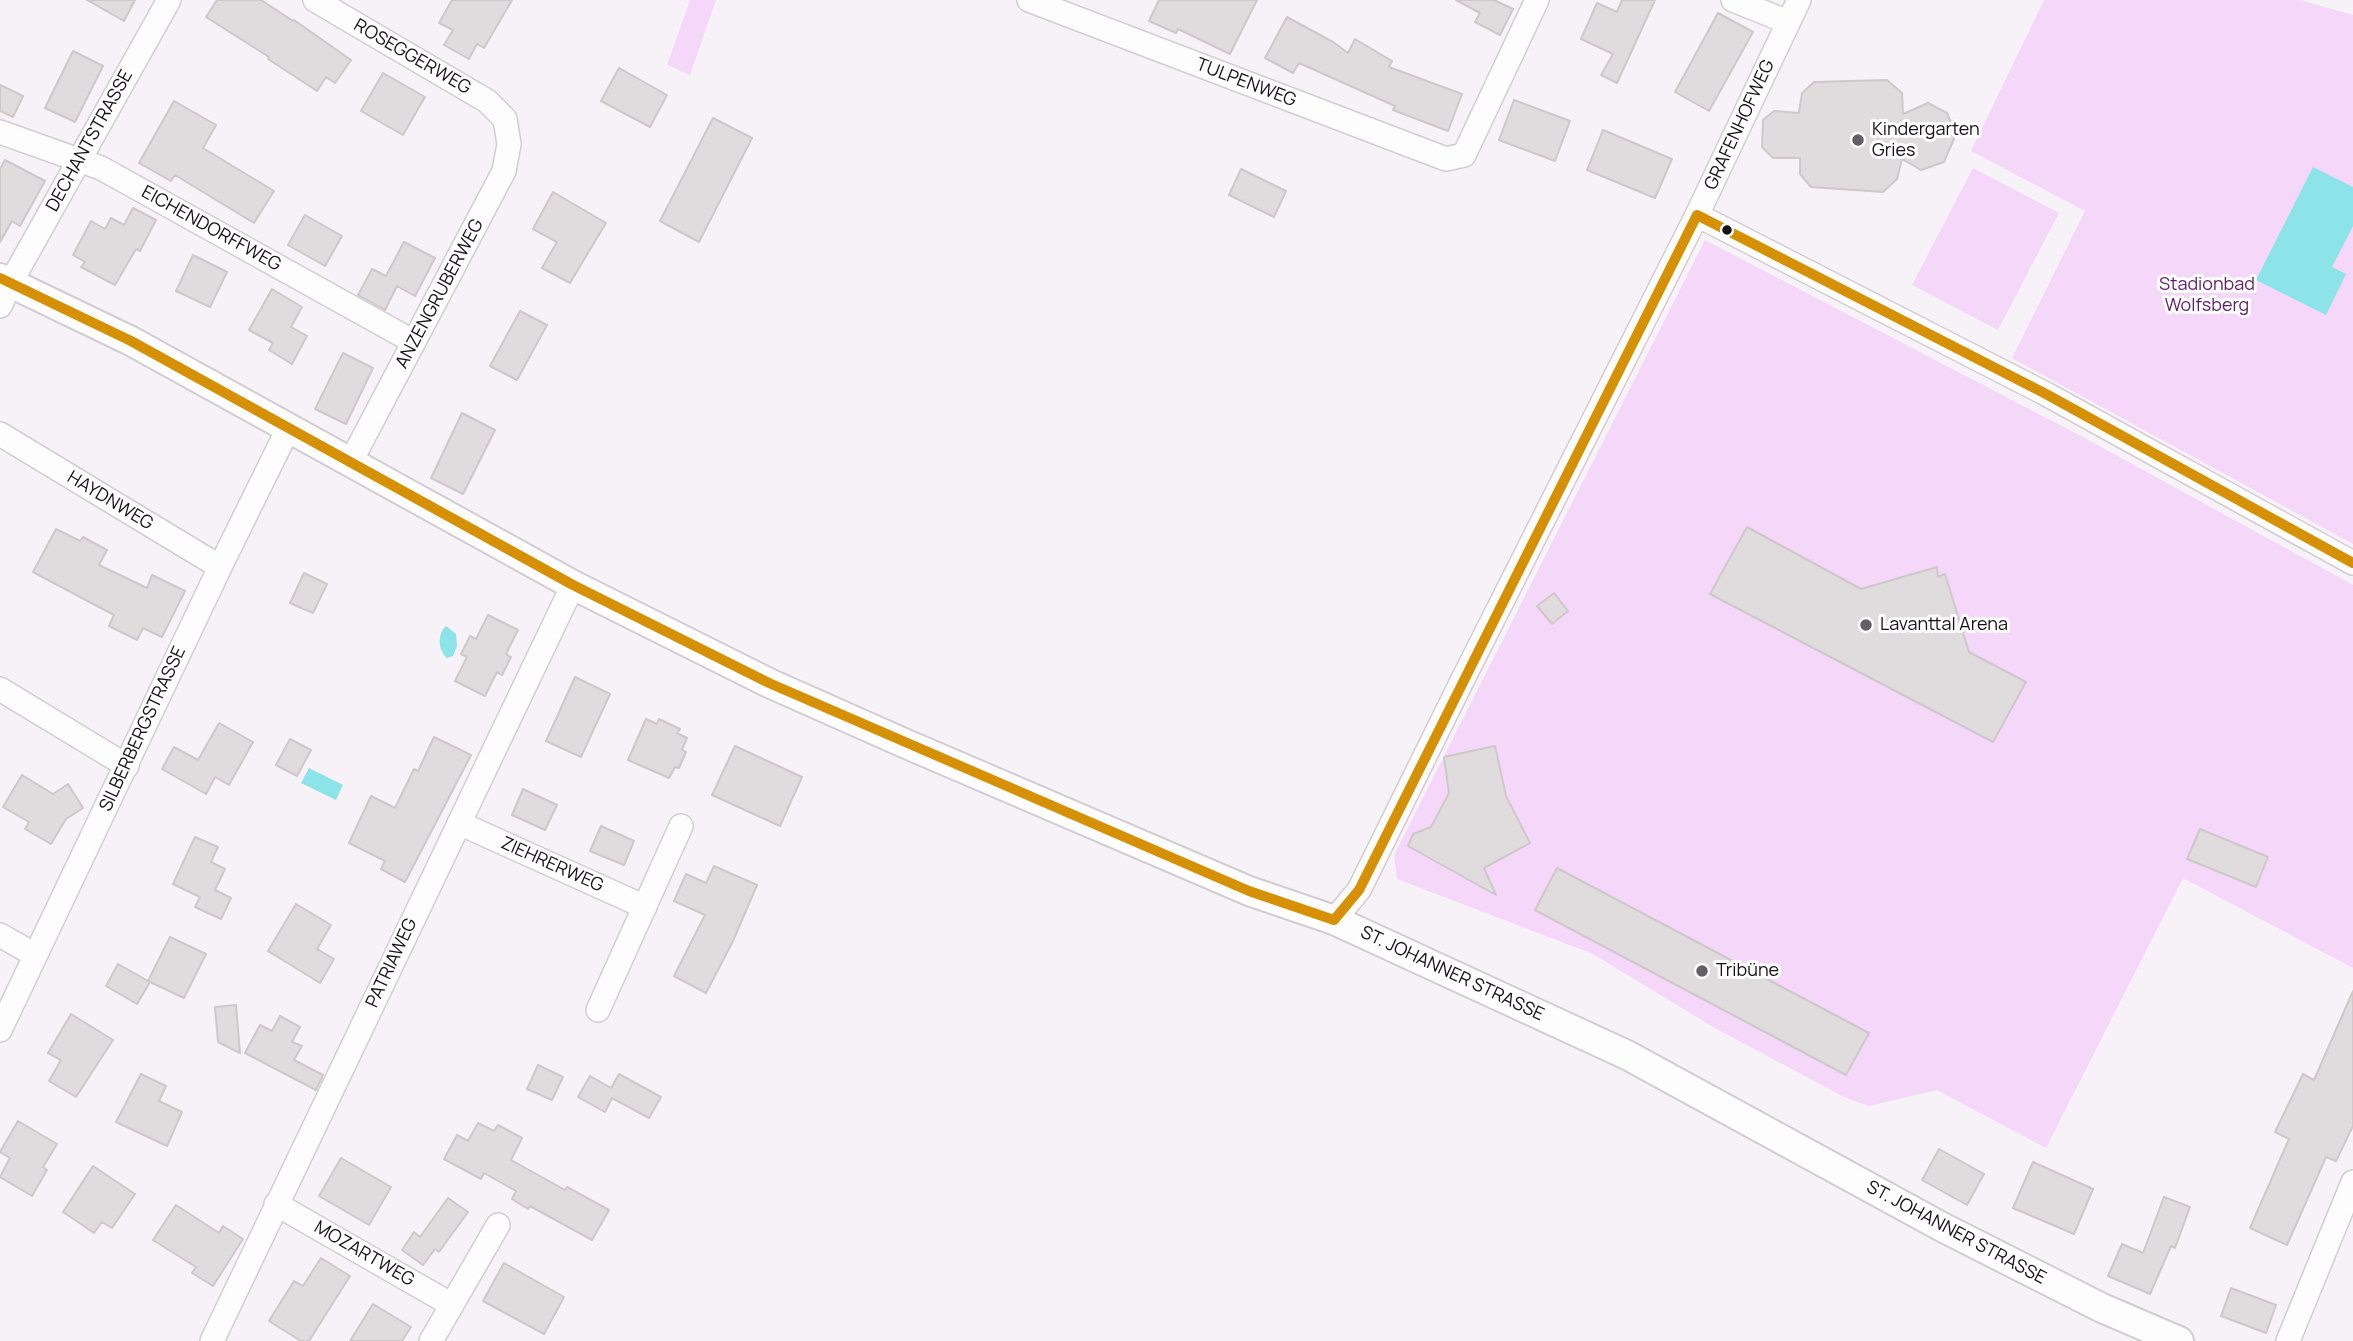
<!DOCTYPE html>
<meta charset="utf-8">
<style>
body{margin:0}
canvas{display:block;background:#f7f1f8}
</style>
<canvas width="2353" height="1341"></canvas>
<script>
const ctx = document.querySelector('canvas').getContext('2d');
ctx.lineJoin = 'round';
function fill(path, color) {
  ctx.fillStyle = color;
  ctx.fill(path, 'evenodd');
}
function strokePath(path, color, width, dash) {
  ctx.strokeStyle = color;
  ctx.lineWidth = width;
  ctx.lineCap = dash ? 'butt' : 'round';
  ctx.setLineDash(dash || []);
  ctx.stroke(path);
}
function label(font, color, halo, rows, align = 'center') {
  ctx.font = font + ' Manrope,sans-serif';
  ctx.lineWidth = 6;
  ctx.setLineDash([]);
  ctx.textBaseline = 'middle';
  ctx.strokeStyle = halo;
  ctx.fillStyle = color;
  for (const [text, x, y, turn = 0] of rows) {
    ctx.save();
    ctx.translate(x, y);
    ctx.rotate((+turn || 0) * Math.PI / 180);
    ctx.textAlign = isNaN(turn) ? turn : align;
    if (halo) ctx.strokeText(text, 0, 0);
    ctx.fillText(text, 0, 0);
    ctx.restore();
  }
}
const green = new Path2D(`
 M690 0H716L690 75 667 65Z
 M2044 0H2300L2353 15V544L2012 358 2085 211 1971 151Z
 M1973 168 2059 213 1998 330 1912 285Z
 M1705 240 2081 436 2353 585V968L2183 878 2046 1148 1937 1090 1869 1106 1844 1097 1713 1027 1593 954 1397 879 1394 855Z`);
const water = new Path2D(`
 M2313 167 2353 187V226L2332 267 2346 274 2326 315 2256 280Z
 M446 626 456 634 457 646 453 656 447 658C438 650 437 634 446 626Z
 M309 768 343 785 336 800 301 783Z`);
const building = new Path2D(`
 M87 0H135L124 21Z
 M217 0H261L293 21 294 20 351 60 335 83 326 77 317 91 268 59 269 57 206 17Z
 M452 0H512L484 48 477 44 469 59 444 45 453 30 439 23Z
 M1159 0H1257L1230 54 1178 29 1176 33 1149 21Z
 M1456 0H1494L1513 9 1500 35 1475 22 1480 13Z
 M1622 0H1655L1617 83 1601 75 1613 54 1581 39 1597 3 1617 12Z
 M1718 13 1753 32 1709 111 1675 92Z
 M1287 17 1333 42 1348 53 1355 39 1392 61 1389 67 1462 94 1448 131 1393 110 1395 106 1299 63 1293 73 1265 58Z
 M73 51 103 66 75 122 45 108Z
 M619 68 667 95 650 127 601 101Z
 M383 73 425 97 403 135 361 111Z
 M1887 80 1902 93 1903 114 1928 103 1947 113 1956 134 1944 162 1921 170 1902 159 1897 179 1883 192 1811 187 1800 174V158H1773L1762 147 1763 120 1774 111 1799 113 1802 93 1814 82Z
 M0 85 23 96 13 117 0 111Z
 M1514 100 1570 121 1555 161 1499 140Z
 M174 101 216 125 203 148 274 191 254 223 175 175 171 181 139 163Z
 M713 118 752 138 699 242 660 221Z
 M1603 130 1672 159 1655 198 1587 170Z
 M5 160 45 181 20 226 12 221 0 242V169Z
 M1241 169 1286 191 1274 217 1229 195Z
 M553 192 606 223 570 283 542 268 557 242 533 229Z
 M133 208 156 220 140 251 136 249 115 285 81 267 85 262 73 255 91 221 105 229 111 218 124 225Z
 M305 215 342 236 325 266 288 245Z
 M404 242 435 258 415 296 397 286 385 310 358 295 372 269 386 276Z
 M193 255 227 272 210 307 176 291Z
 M272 289 302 307 291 327 307 336 292 364 269 350 273 343 249 330Z
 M520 311 547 325 517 380 490 366Z
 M343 353 373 368 346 424 315 409Z
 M462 413 495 430 463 494 431 478Z
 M1747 527 1861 589 1937 567 1938 577 1945 574 1969 652 2026 682 1993 742 1710 594Z
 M56 529 80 541 83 537 107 550 99 565 147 588 152 575 185 591 162 637 143 628 137 640 109 626 114 615 33 572Z
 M304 573 327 584 313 613 290 603Z
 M1554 593 1568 611 1552 624 1537 606Z
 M488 615 518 630 506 654 511 657 502 675 497 672 485 696 455 681 467 657 461 654 470 636 476 639Z
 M575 677 610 694 581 757 546 741Z
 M646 719 657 724 659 719 680 729 677 733 687 738 682 750 686 752 679 768 675 767 669 778 628 760Z
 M219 723 253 742 229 785 215 777 206 794 162 769 174 747 198 760Z
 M434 737 471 755 405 882 381 869 385 861 349 843 371 796 395 808 414 769 418 771Z
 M290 739 311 750 297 776 276 765Z
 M735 746 802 777 780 826 712 795Z
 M1495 746 1506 796 1530 843 1484 868 1496 895 1408 846 1413 834 1431 827 1449 793 1444 757Z
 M22 775 53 794 68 784 83 808 66 819 51 844 25 829 29 822 3 807Z
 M523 789 557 805 545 830 512 815Z
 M601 826 634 841 624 865 590 851Z
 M2200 829 2268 857 2256 887 2187 859Z
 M195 837 218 847 211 862 225 869 215 890 231 898 221 919 195 907 200 897 173 884Z
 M714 866 757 885 733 941 706 993 674 976 705 915 674 901 686 874 706 883Z
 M1557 868 1869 1033 1846 1075 1535 910Z
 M296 904 331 925 317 949 334 959 320 983 268 951Z
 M170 937 206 954 184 998 148 981Z
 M118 964 150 982 137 1004 106 986Z
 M2353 991V1126L2336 1161 2326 1157 2287 1245 2250 1228 2289 1139 2275 1132 2303 1074 2314 1080Z
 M236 1005 240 1053 218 1042 215 1007Z
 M71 1014 113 1040 76 1097 49 1081 61 1060 48 1053Z
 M280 1016 300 1027 292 1042 302 1046 294 1060 323 1075 316 1090 245 1053 260 1025 272 1031Z
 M538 1065 563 1077 552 1100 527 1089Z
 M141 1074 166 1086 159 1101 182 1112 167 1146 116 1122Z
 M619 1074 661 1097 649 1118 612 1098 605 1112 578 1097 590 1076 611 1088Z
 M18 1121 57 1144 43 1167 47 1170 32 1196 0 1177 10 1158 0 1152Z
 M478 1123 494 1131 498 1125 522 1138 511 1160 565 1190 567 1187 609 1210 592 1240 530 1206 528 1209 512 1199 516 1191 484 1173 481 1179 444 1159 457 1135 468 1141Z
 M1939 1149 1984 1174 1967 1205 1922 1180Z
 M341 1158 391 1187 369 1225 319 1196Z
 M2033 1162 2093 1189 2074 1234 2013 1208Z
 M93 1166 135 1194 112 1228 102 1222 94 1233 63 1212Z
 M2164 1197 2190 1207 2175 1248 2171 1246 2150 1294 2108 1276 2122 1244 2143 1253Z
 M448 1198 468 1212 439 1252 435 1249 423 1265 402 1250 414 1232 420 1237Z
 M176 1205 219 1233 223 1226 243 1239 213 1286 192 1273 196 1267 153 1240Z
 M321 1258 350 1276 309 1341H301L269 1321 294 1281 303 1286Z
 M504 1263 564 1297 544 1334 483 1301Z
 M2231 1288 2276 1305 2266 1333 2221 1316Z
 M373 1304 411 1327 402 1341H350Z`);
const minor = new Path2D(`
 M315 0 487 101 505 119 509 144 504 171 350 463
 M1029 0 1446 159 1464 155 1537 0
 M1733 0 1788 22
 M0 132 101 168 414 342
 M1697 215 2046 394 2353 563
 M0 306 11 282 169 0
 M0 434 220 567
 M0 689 127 766
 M459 823 645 907
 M1334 920 1359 890 1463 679 1697 215 1799 0
 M0 935 35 955
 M598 1010 681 826
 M0 1030 220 567 288 429
 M276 1204 452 1305
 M212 1341 573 585
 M431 1341 498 1225
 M2288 1341 2353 1182`);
const tertiary = new Path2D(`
 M0 278 131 341 573 585 769 683 904 743 1249 891 1334 920 1627 1055 1942 1227 2102 1308 2179 1341`);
const bus1 = new Path2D(`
 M0 278 131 341 573 585 769 683 1249 891 1334 920 1359 890 1697 215 2046 394 2353 563`);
const markers = [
 [1858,140,7,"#635f64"],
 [1727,230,6,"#141015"],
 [1866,625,7,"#635f64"],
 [1702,971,7,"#635f64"]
];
const streetNames = [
 ["ROSEGGERWEG",412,57,30],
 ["TULPENWEG",1246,83,21],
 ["GRAFENHOFWEG",1740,125,-65],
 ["DECHANTSTRASSE",90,141,-61],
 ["EICHENDORFFWEG",211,229,29],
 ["ANZENGRUBERWEG",440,294,-62],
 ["HAYDNWEG",110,501,31],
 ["SILBERBERGSTRASSE",143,729,-65],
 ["ZIEHRERWEG",552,865,24],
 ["PATRIAWEG",392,963,-65],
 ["ST. JOHANNER STRASSE",1452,974,25],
 ["ST. JOHANNER STRASSE",1956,1233,28],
 ["MOZARTWEG",364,1254,30]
];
const poiNames = [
 ["Kindergarten",1872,130],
 ["Gries",1872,151],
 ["Lavanttal Arena",1880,625],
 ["Tribüne",1716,971]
];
const parkNames = [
 ["Stadionbad",2207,285],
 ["Wolfsberg",2207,306]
];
fill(green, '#f5d7f9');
fill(water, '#8ce3e8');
fill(building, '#e0dbdd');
strokePath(building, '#cec8cb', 2);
strokePath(minor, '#d2cdd3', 26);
strokePath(tertiary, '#d2cdd3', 32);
strokePath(minor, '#fefdfe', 23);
strokePath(tertiary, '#fefdfe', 28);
strokePath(bus1, '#d59003', 10);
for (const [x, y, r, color] of markers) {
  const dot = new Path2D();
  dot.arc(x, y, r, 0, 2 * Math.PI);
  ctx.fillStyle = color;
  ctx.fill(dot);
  strokePath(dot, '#fff', 2.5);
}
label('18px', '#141015', '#fff', streetNames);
label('18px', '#141015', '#fff', poiNames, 'left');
label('18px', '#5f1a69', '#fff', parkNames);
</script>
